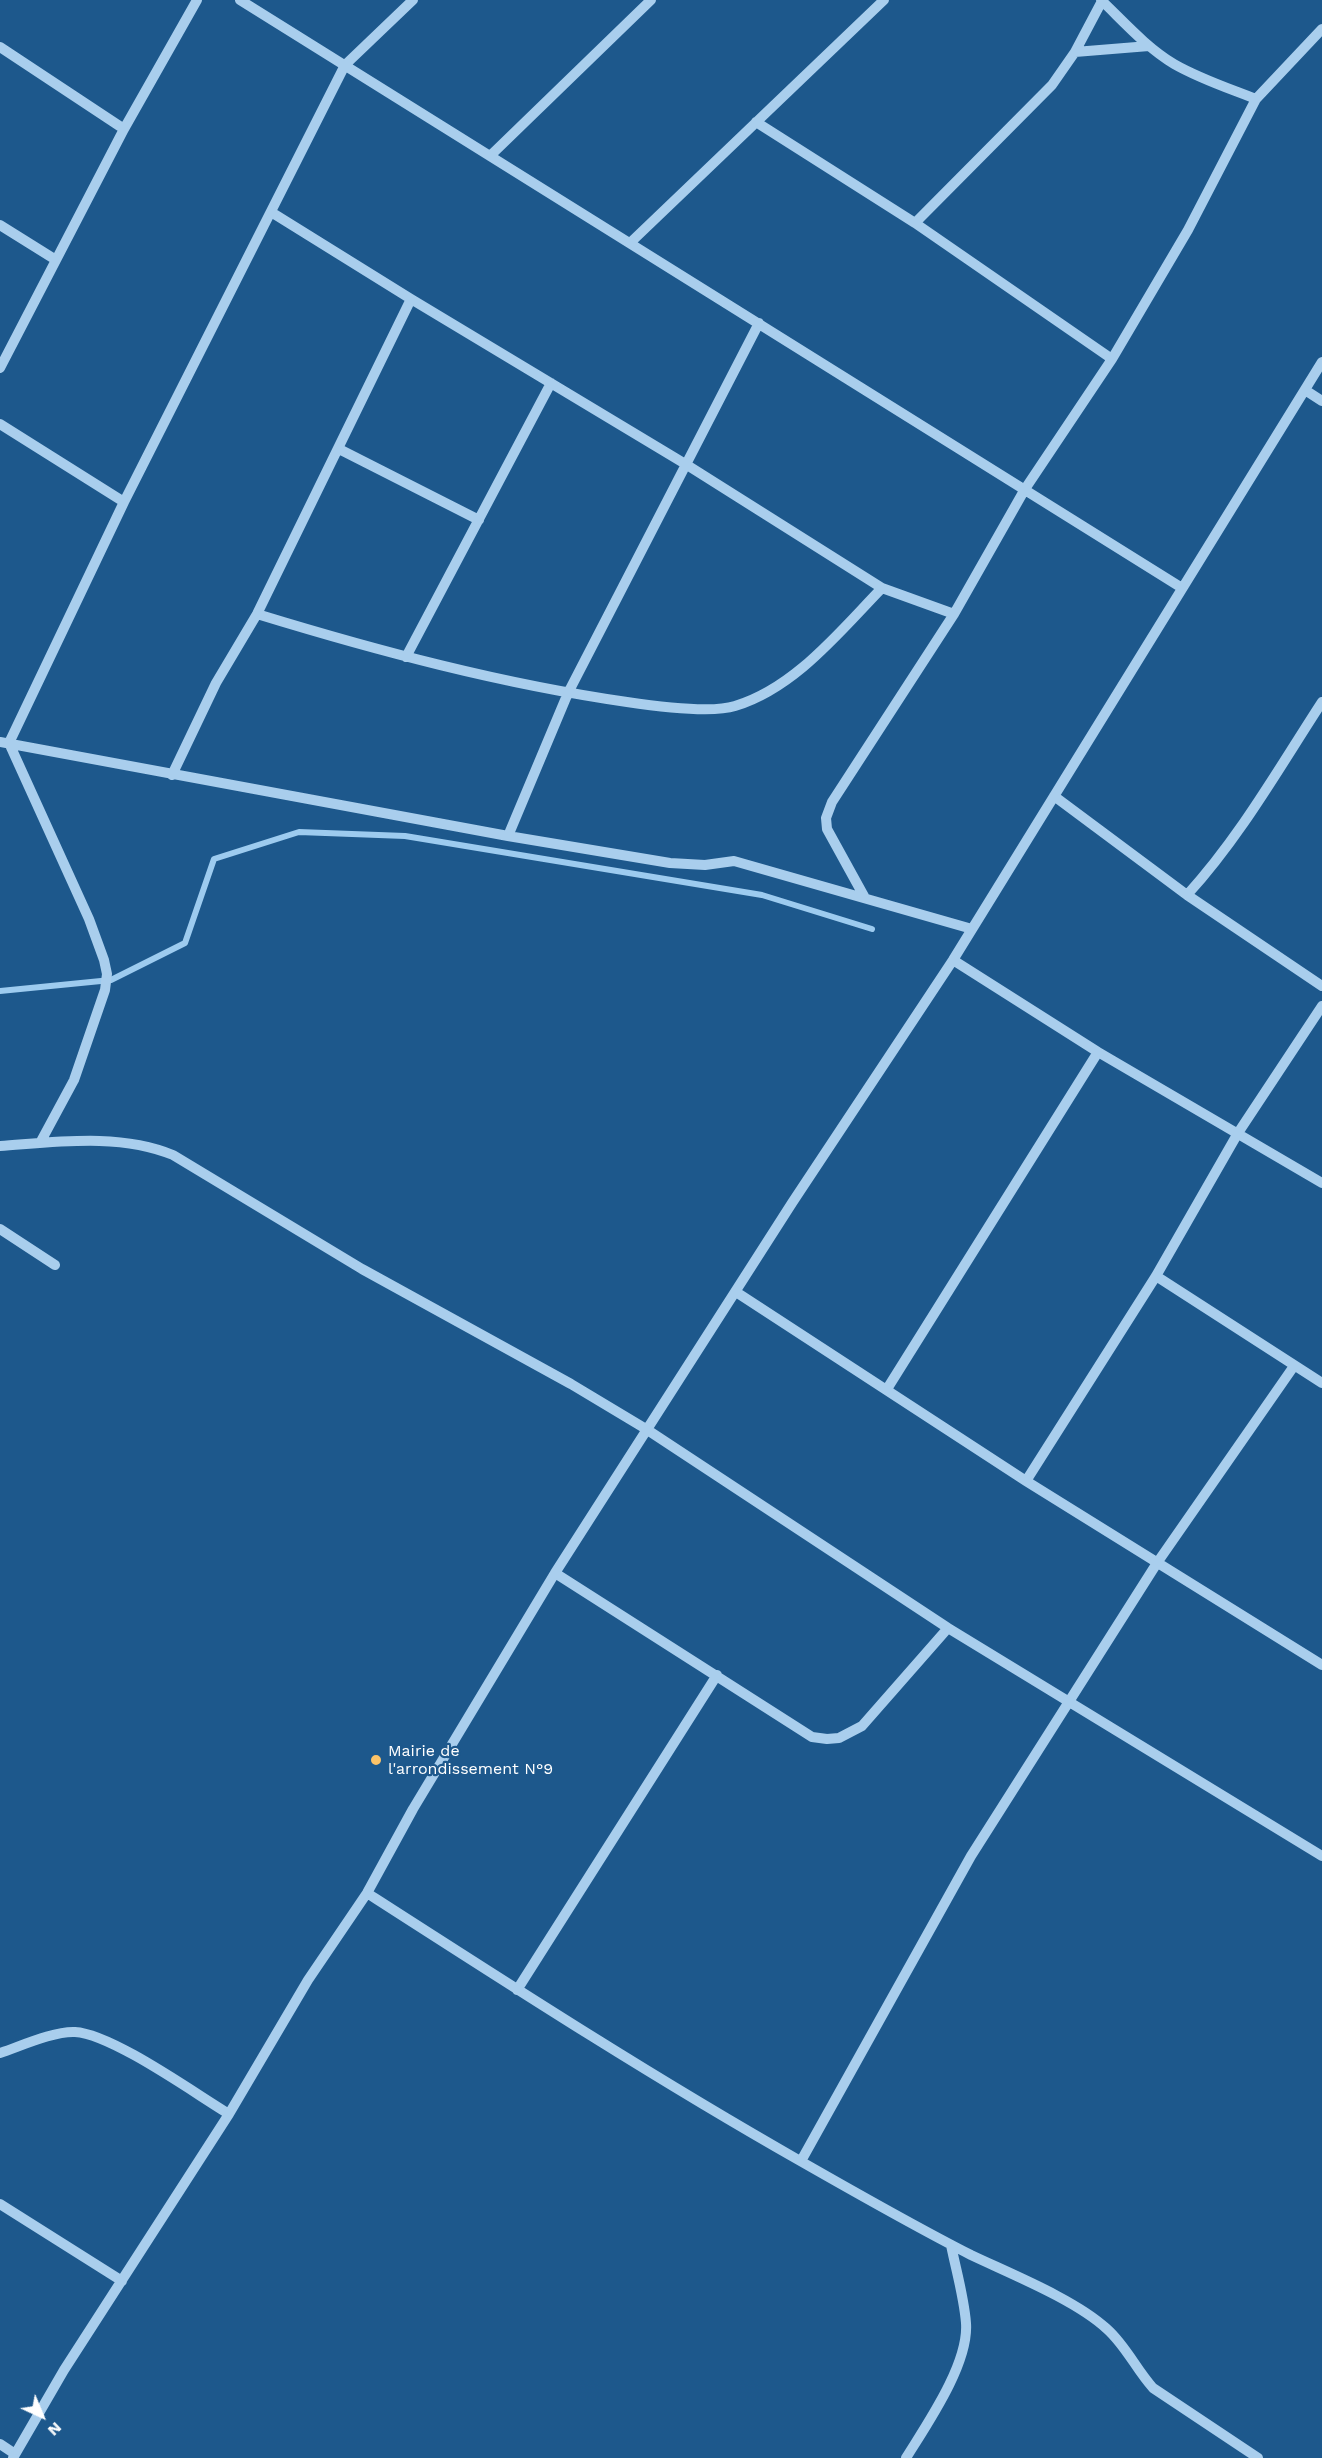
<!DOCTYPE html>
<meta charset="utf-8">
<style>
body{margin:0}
#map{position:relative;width:1322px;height:2458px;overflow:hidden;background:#1d588c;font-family:"Work Sans",sans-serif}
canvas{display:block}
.north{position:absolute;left:12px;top:2386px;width:60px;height:60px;-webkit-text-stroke:4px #1d588c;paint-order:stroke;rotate:136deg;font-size:16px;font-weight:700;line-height:24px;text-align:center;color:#fff}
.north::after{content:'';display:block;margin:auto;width:21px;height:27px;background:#fff;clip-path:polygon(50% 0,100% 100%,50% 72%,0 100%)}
</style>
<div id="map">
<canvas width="1322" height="2458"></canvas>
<div class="north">N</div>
</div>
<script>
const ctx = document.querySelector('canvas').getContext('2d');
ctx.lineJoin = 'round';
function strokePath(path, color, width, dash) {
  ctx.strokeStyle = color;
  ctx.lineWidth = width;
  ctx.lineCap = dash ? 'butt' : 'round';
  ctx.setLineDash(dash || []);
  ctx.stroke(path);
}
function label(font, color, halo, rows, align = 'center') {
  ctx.font = font + ' "Work Sans",sans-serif';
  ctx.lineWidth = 4.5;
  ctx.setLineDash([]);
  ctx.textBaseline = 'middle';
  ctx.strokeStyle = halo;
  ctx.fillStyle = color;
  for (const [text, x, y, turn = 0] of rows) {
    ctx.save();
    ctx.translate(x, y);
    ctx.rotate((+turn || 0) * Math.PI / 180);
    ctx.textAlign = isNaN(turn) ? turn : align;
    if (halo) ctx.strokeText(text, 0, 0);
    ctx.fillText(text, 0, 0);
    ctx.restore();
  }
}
const stream = new Path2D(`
 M0 991 111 980 185 943 214 859 299 832 405 836 762 895 872 929`);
const minor = new Path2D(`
 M240 0 1182 588
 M1101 0C1124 22 1147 48 1174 64 1200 79 1228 88 1256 99
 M0 47 124 129 197 0
 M1075 52 1149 46
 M756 122 915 223 1112 359
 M490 156 651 0
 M271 212 411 299 687 465 882 588 954 614
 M915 223 1052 85 1075 52 1102 1
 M0 225 56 260
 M630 243 884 0
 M0 368 124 129
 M1305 390 1322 401
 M0 424 124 502
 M339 449 479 520
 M257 614C378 651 502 684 627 702 654 706 710 714 735 706 795 688 840 631 882 588
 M406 657 551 383
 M0 742 508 836 670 863 705 865 734 861 972 929
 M172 775 216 683 257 614 411 299
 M1054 796 1187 895 1322 986
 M508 836 568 693 759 323
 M1187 895C1240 837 1279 768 1322 702
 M865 898 827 829 826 818 832 802 954 614 1025 489 1112 359 1188 230 1256 99 1322 29
 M953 960 1098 1052 1322 1183
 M40 1143 74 1080 105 990 107 974 104 960 89 919 9 743 124 502 345 65 413 0
 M0 1146C57 1142 120 1133 173 1155L362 1269 571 1384 646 1429 948 1628 1322 1856
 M0 1229 55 1265
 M1156 1276 1322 1383
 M736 1292 1026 1481 1322 1665
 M887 1389 1098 1052
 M1026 1481 1156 1276 1238 1133 1322 1006
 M555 1573 812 1737 827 1739 839 1738 862 1726 948 1628
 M367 1893C510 1985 654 2078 802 2162 858 2194 914 2226 971 2255 1011 2274 1076 2300 1107 2329 1126 2346 1136 2369 1153 2388L1258 2458
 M517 1990 717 1675
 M0 2053C21 2046 54 2031 75 2032 112 2034 194 2093 229 2114
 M801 2161 971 1856 1157 1563 1294 1366
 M0 2204 122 2281
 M0 2444 15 2454
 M13 2458 64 2370 229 2114 308 1980 367 1893 413 1809 555 1573 792 1203 953 960 1322 362
 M906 2458C927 2424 969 2364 966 2323 964 2297 956 2270 951 2245`);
const markers = [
 [376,1760,6,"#fcc368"]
];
const poiNames = [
 ["Mairie de",388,1751],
 ["l'arrondissement N°9",388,1769]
];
strokePath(stream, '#9dcbef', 6);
strokePath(minor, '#a9ceed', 10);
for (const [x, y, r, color] of markers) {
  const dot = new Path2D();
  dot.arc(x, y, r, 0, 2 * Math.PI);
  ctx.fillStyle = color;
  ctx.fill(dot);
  strokePath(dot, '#1d588c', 2);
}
label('16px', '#fff', '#1d588c', poiNames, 'left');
</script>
